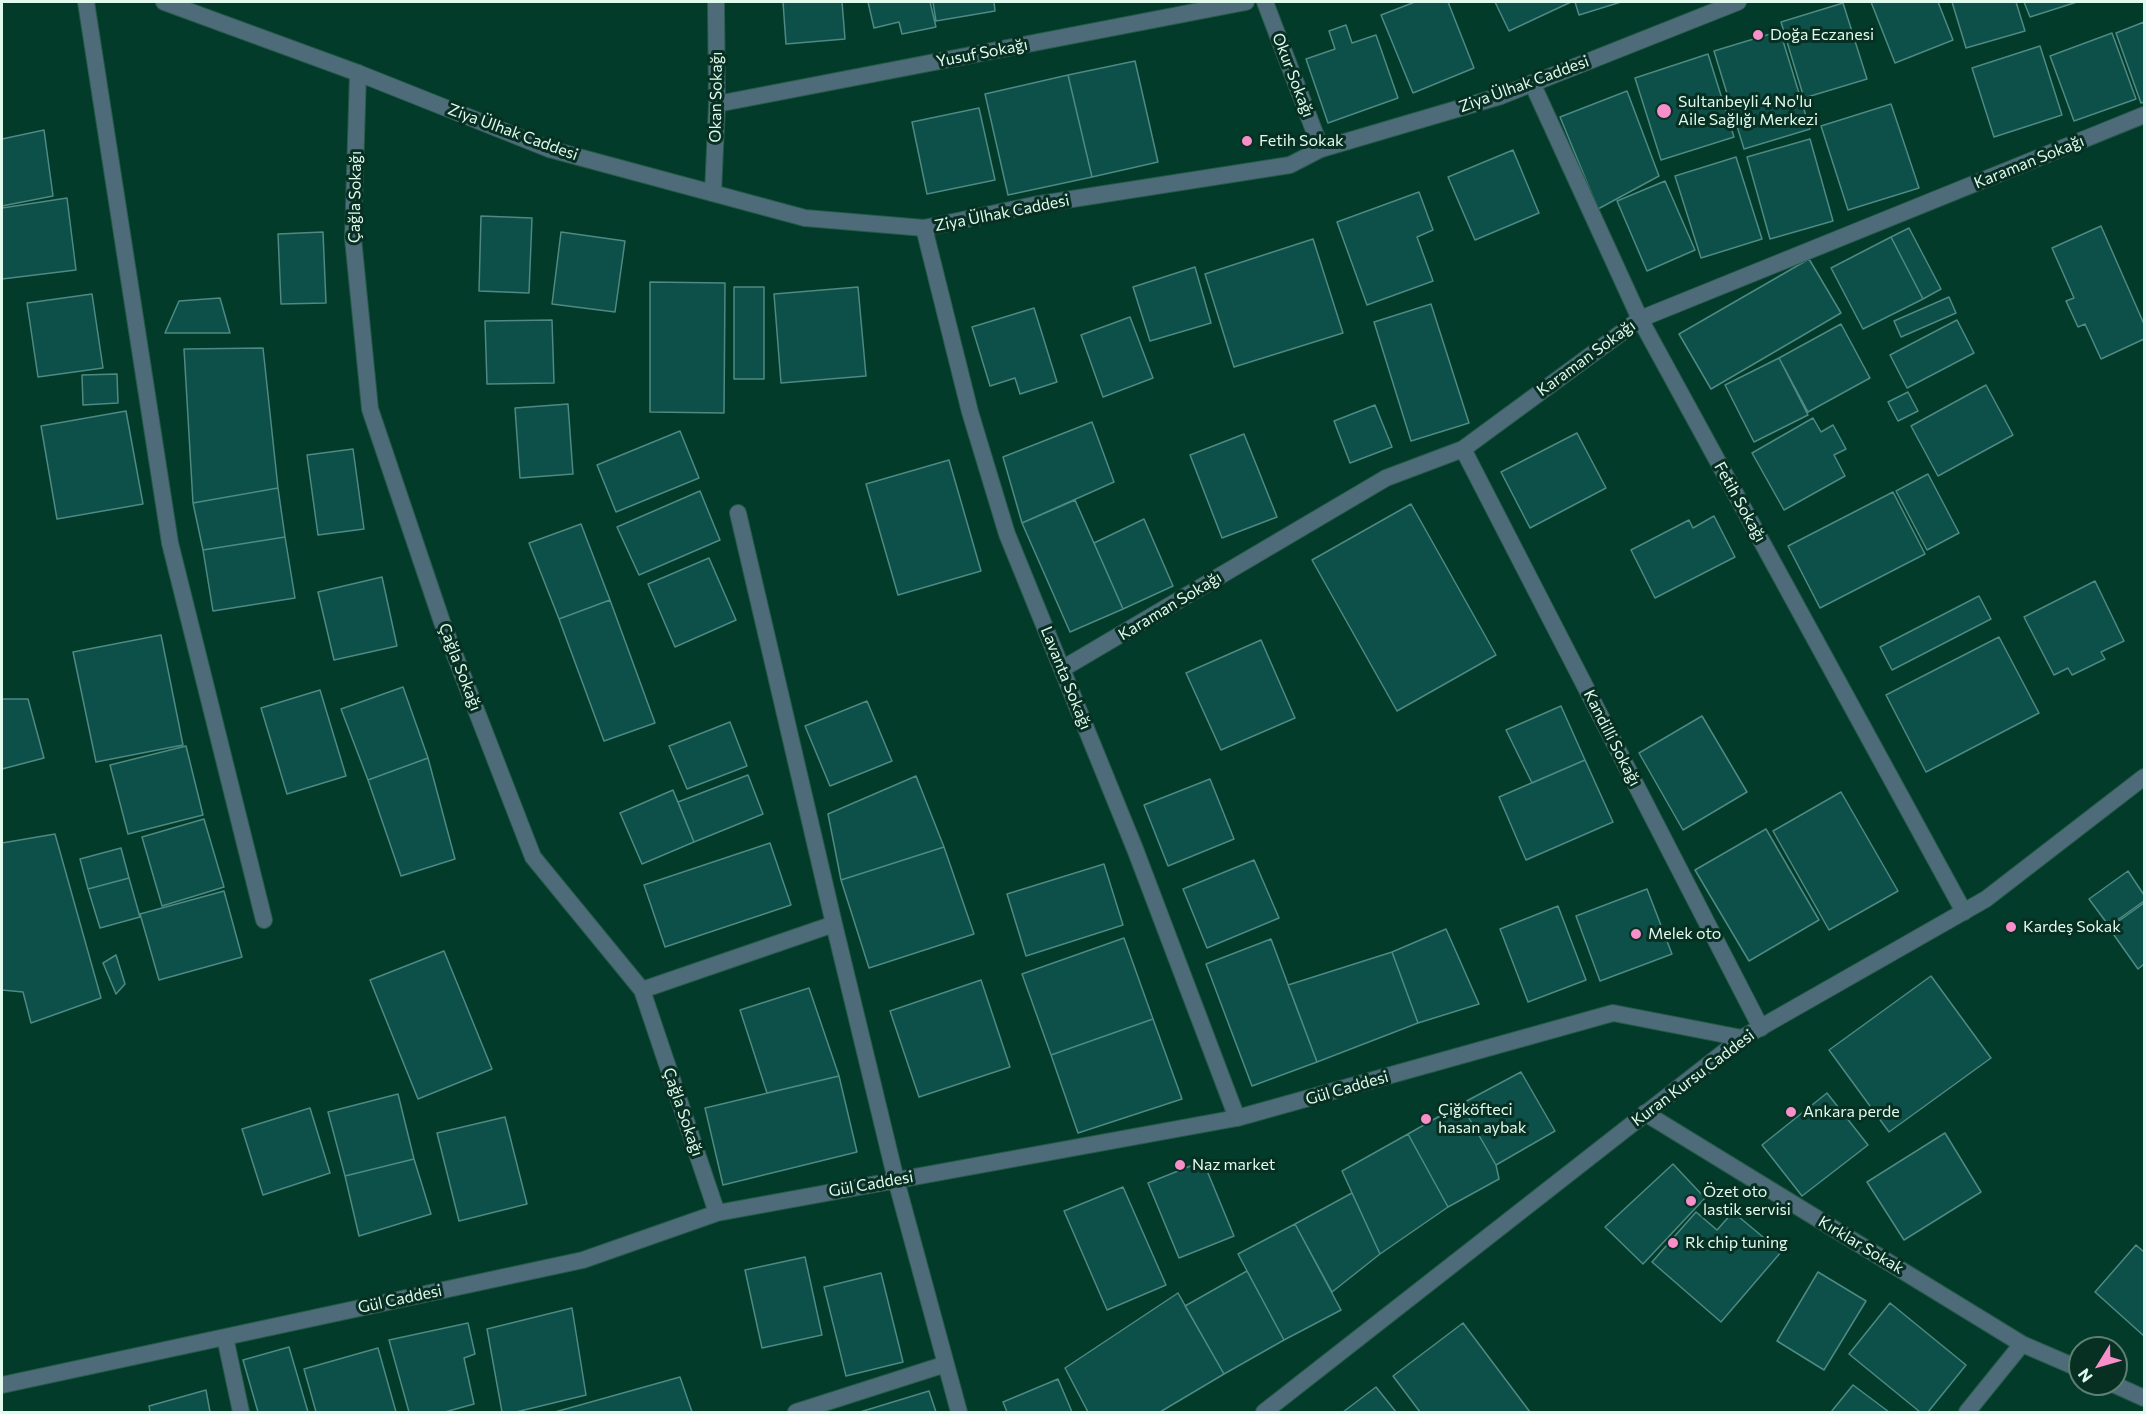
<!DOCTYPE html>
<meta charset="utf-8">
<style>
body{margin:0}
#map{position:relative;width:2146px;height:1414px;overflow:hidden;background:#023b2a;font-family:Commissioner,sans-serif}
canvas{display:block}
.frame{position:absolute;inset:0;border:3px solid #e0faee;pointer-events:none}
.north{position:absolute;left:2068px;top:1336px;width:60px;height:60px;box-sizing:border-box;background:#072f22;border:2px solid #5e8074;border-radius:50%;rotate:233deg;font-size:16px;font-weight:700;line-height:24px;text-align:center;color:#e0faee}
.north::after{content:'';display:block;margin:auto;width:21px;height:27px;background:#f98fca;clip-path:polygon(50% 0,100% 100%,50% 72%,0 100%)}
</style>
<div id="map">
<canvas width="2146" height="1414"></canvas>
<div class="frame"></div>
<div class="north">N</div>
</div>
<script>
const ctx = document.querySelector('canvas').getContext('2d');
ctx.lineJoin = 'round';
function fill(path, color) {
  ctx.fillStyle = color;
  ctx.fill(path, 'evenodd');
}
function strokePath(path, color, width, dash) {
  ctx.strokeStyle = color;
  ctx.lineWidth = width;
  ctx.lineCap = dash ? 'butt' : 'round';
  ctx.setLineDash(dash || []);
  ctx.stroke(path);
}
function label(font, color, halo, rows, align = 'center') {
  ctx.font = font + ' Commissioner,sans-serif';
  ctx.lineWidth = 6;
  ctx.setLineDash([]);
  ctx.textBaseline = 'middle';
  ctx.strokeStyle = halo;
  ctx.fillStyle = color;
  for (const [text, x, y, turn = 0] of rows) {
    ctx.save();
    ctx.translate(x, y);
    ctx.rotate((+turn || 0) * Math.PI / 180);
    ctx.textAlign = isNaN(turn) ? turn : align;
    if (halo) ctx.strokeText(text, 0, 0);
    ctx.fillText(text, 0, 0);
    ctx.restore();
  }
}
const building = new Path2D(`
 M783 2H842L845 39 786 44Z
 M868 2H930L936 27 902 34 899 22 874 28Z
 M933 2H994L995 11 936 21Z
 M1415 2H1448L1474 68 1413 93 1381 15Z
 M1495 2H1571L1509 31Z
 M1575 2H1621L1579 15Z
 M1871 2H1938L1953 40 1895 63Z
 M1952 2H2016L2025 31 1966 48Z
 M2024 2H2077L2030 17Z
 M1843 3 1867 79 1804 98 1781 22Z
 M2144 22V102L2141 103 2116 33Z
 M1346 25 1352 43 1376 35 1398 98 1328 123 1306 59 1335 49 1329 31Z
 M1780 31 1810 129 1744 149 1714 51Z
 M2112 33 2136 99 2074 121 2050 56Z
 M2040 46 2062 115 1994 137 1972 68Z
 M1708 54 1734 137 1661 160 1635 78Z
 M1135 61 1158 162 1092 177 1068 75Z
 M1068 75 1092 177 1008 195 985 94Z
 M1627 91 1659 176 1598 209 1560 117Z
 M1891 104 1919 188 1848 210 1821 126Z
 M979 108 995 180 927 194 912 122Z
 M44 130 53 196 2 206V139Z
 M1810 139 1833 221 1770 239 1747 157Z
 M1513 150 1539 213 1475 240 1448 177Z
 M1736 157 1762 239 1701 258 1675 176Z
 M1665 181 1695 250 1647 271 1617 201Z
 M1419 192 1433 230 1417 237 1433 281 1367 305 1337 222Z
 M67 198 76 270 2 279V208Z
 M481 216 532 218 529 293 479 291Z
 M2101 226 2144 324V339L2101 359 2085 324 2078 327 2066 301 2074 298 2052 248Z
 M1909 228 1941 289 1923 299 1891 237Z
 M323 232 326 303 281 304 278 234Z
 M561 232 625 241 615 312 552 304Z
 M1891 237 1923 299 1863 329 1831 268Z
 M1313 239 1343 333 1234 367 1205 274Z
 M1809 259 1841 313 1711 389 1679 334Z
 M1195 267 1211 323 1150 341 1133 287Z
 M650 282 725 283 724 413 650 412Z
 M734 287H764V379H734Z
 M858 287 866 376 781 383 774 294Z
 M92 294 103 368 38 377 27 303Z
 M1949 297 1956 313 1901 337 1894 321Z
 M220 298 230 333H165L179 301Z
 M1431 304 1469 423 1411 441 1374 322Z
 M1034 308 1057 382 1020 394 1015 378 990 386 972 327Z
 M1130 317 1153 378 1103 397 1081 335Z
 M552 320 554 383 487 384 485 321Z
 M1957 320 1974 353 1907 388 1890 355Z
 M1841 324 1870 378 1808 412 1779 358Z
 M263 348 278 488 193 503 184 349Z
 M1779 358 1808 415 1754 442 1725 385Z
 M117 374 118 403 83 405 82 375Z
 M1986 385 2013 435 1938 476 1911 426Z
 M1908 392 1918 411 1898 421 1888 402Z
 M568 404 573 474 520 478 515 408Z
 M1375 405 1392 447 1350 463 1334 421Z
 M126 411 143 504 57 519 41 426Z
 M1813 418 1821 432 1833 425 1846 449 1834 455 1845 476 1784 510 1752 453Z
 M1092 422 1114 482 1022 523 1003 457Z
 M680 431 699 478 616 512 597 465Z
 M1577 433 1606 488 1530 528 1501 472Z
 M1244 434 1277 517 1222 538 1190 455Z
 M353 449 364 529 318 535 307 455Z
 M949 460 981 571 898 595 866 484Z
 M1928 474 1959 533 1927 550 1896 491Z
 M278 488 285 537 203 550 193 503Z
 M700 491 720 540 639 575 617 527Z
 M1893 492 1925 554 1820 608 1788 546Z
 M1075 500 1123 609 1070 632 1022 523Z
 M1411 504 1496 655 1397 711 1312 560Z
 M1714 516 1735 557 1655 598 1631 550 1689 520 1693 528Z
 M1144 519 1173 586 1123 609 1094 543Z
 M581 524 610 600 559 619 529 543Z
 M285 537 295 598 213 611 203 550Z
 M709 558 736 620 675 647 648 584Z
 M382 577 397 646 334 660 318 592Z
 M2095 581 2124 641 2101 652 2105 659 2072 675 2068 668 2054 675 2024 617Z
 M1979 596 1991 619 1892 670 1880 647Z
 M610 600 655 723 604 741 559 619Z
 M161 635 183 745 96 762 73 652Z
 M1999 637 2039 713 1926 772 1886 695Z
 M1261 640 1295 718 1221 750 1186 673Z
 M403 687 428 758 368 780 341 709Z
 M320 690 346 776 287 794 261 708Z
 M2 699H28L44 758 2 769Z
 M867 701 892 761 830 786 805 726Z
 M1561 706 1585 760 1532 783 1506 730Z
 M1702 716 1747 792 1683 830 1639 753Z
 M730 722 747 766 687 789 669 746Z
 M186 746 203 815 128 834 110 765Z
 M428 758 455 859 401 876 368 780Z
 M1585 760 1613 822 1526 860 1499 797Z
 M748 775 763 814 694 842 678 802Z
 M916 776 944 847 841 880 828 814Z
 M1210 779 1234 839 1168 866 1144 805Z
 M673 790 694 842 642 864 620 813Z
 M1841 792 1898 891 1829 930 1773 831Z
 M204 819 224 887 162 906 142 837Z
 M1766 829 1819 920 1749 961 1695 870Z
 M55 834 101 998 31 1023 23 992 2 990V843Z
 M770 843 791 905 665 947 644 885Z
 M944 847 974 934 869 968 841 880Z
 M121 848 129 878 88 889 80 859Z
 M1254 860 1279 918 1207 948 1183 889Z
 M1104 864 1123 925 1026 956 1007 894Z
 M2128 871 2144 895V901L2109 926 2089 899Z
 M129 878 140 917 100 928 88 889Z
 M1647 889 1672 954 1600 981 1576 916Z
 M224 891 242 957 159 980 140 914Z
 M2144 903V964L2138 969 2109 928Z
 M1558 906 1586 980 1528 1002 1500 929Z
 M1446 929 1479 1004 1418 1023 1392 952Z
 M1124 938 1153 1019 1051 1055 1022 974Z
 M1271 939 1317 1062 1252 1086 1206 964Z
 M444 951 492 1069 418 1099 370 980Z
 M1392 952 1418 1023 1317 1062 1288 985Z
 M116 955 125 984 116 994 103 963Z
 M1931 976 1991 1058 1889 1132 1829 1050Z
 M981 980 1010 1067 919 1097 890 1011Z
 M809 988 839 1076 767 1093 740 1010Z
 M1153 1019 1182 1099 1078 1133 1051 1055Z
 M1521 1072 1555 1131 1496 1165 1461 1104Z
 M839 1076 857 1152 723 1185 705 1108Z
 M1827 1093 1868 1145 1802 1196 1762 1145Z
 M398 1094 414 1159 345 1176 328 1112Z
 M1461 1104 1496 1165 1499 1179 1448 1207 1408 1134Z
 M310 1108 330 1173 263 1195 242 1129Z
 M505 1117 527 1204 459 1221 437 1133Z
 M1945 1133 1981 1192 1904 1240 1867 1182Z
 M1408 1134 1448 1207 1380 1254 1342 1171Z
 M414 1159 431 1214 359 1236 345 1176Z
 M1203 1161 1234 1236 1179 1258 1148 1183Z
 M1673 1164 1705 1198 1643 1264 1605 1227Z
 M1123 1187 1166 1285 1107 1310 1064 1211Z
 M1352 1193 1380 1254 1332 1292 1295 1224Z
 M1696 1212 1717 1230 1733 1212 1781 1252 1721 1322 1652 1262Z
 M1295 1224 1341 1310 1284 1340 1238 1254Z
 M2136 1245 2144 1252V1336L2095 1292Z
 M805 1257 822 1335 762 1348 745 1270Z
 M1247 1271 1284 1340 1224 1374 1185 1306Z
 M1818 1272 1866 1301 1824 1370 1777 1341Z
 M881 1273 903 1362 846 1376 824 1287Z
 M1178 1293 1224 1374 1160 1412H1088L1065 1368Z
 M1890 1303 1966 1365 1928 1412H1920L1849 1354Z
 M572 1308 586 1395 516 1412H502L487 1329Z
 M468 1323 475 1354 464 1358 474 1404 445 1412H409L389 1340Z
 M1463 1323 1530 1412H1420L1393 1376Z
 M289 1347 308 1412H258L243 1360Z
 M378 1348 396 1412H316L304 1369Z
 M680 1377 692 1412H555Z
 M1058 1379 1072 1412H1007L1003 1402Z
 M1853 1385 1889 1412H1831Z
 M1376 1387 1396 1412H1343Z
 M206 1390 210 1412H150L149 1406Z
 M929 1391 936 1412H860Z`);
const minor = new Path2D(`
 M86 2 170 543 264 920
 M1265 2 1321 149
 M358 73 353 238 370 409 442 622 533 857 642 990 717 1213
 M1532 83 1640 319 1964 912
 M717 104 1246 2
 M713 193 717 104 716 2
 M924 228 970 412 1007 534 1135 849 1237 1118
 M1463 449 1761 1028
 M738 513 834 924 896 1180 959 1412
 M1062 669 1386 478 1463 449 1640 319 2144 115
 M642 990 834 924
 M1645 1113 2022 1344 2080 1369
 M225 1337 241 1412
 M2113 1384 2144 1398
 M2 1385 583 1260 717 1213 1237 1118 1613 1013 1742 1038
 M796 1412 946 1364
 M1967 1412 2022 1344`);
const tertiary = new Path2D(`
 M164 2 358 73 549 149 805 218 924 228 1034 205 1290 165 1321 149 1501 96 1738 2
 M1264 1412 1742 1038 1986 899 2144 777`);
const markers = [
 [1758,35,6,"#f98fca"],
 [1664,111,8,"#f98fca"],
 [1247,141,6,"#f98fca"],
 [2011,927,6,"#f98fca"],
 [1636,934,6,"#f98fca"],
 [1791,1112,6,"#f98fca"],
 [1426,1119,6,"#f98fca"],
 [1180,1165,6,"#f98fca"],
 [1691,1201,6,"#f98fca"],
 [1673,1243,6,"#f98fca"]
];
const poiNames = [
 ["Doğa Eczanesi",1770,35],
 ["Sultanbeyli 4 No'lu",1678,102],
 ["Aile Sağlığı Merkezi",1678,120],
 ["Fetih Sokak",1259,141],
 ["Kardeş Sokak",2023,927],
 ["Melek oto",1648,934],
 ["Çiğköfteci",1438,1110],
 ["hasan aybak",1438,1128],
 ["Ankara perde",1803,1112],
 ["Naz market",1192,1165],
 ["Özet oto",1703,1192],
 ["lastik servisi",1703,1210],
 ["Rk chip tuning",1685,1243]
];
const streetNames = [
 ["Yusuf Sokağı",982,53,-11],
 ["Okur Sokağı",1293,75,69],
 ["Ziya Ülhak Caddesi",1524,84,-20],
 ["Okan Sokağı",716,97,-89],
 ["Ziya Ülhak Caddesi",513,132,20],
 ["Karaman Sokağı",2029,162,-22],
 ["Çağla Sokağı",355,197,-89],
 ["Ziya Ülhak Caddesi",1002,213,-11],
 ["Karaman Sokağı",1586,358,-36],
 ["Fetih Sokağı",1740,502,61],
 ["Karaman Sokağı",1170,606,-31],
 ["Çağla Sokağı",460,667,69],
 ["Lavanta Sokağı",1066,678,68],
 ["Kandilli Sokağı",1612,738,63],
 ["Kuran Kursu Caddesi",1693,1078,-37],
 ["Gül Caddesi",1347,1088,-16],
 ["Çağla Sokağı",683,1112,71],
 ["Gül Caddesi",871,1184,-10],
 ["Kırklar Sokak",1861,1245,31],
 ["Gül Caddesi",400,1299,-12]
];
fill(building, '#0d504a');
strokePath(building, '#4e8a83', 1.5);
strokePath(minor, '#265a49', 18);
strokePath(tertiary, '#265a49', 18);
strokePath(minor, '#4d6b79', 16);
strokePath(tertiary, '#4d6b79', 16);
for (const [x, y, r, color] of markers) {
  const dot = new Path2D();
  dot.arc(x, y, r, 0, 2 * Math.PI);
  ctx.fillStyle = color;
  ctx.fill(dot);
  strokePath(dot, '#072f22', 2);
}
label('16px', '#e0faee', '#072f22', poiNames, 'left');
label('16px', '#e0faee', '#072f22', streetNames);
</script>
